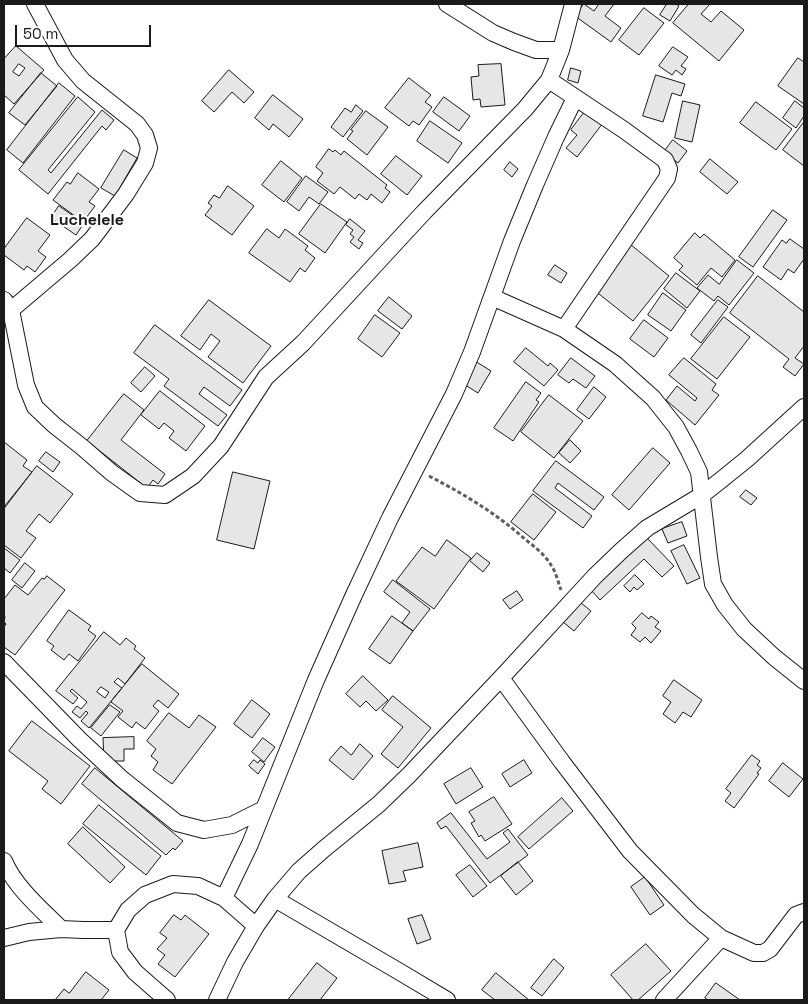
<!DOCTYPE html>
<style>
body{margin:0}
#map{position:relative;width:808px;height:1004px;overflow:hidden;background:#fff;font-family:"Space Grotesk",sans-serif}
canvas{display:block}
.frame{position:absolute;inset:0;border:5px solid #1a1a1a;pointer-events:none}
.scale{position:absolute;left:15px;top:25px;width:136px;height:22px;box-sizing:border-box;border:2px solid #1a1a1a;border-top:0;padding-left:6px;font-size:15px;line-height:18px;white-space:nowrap;color:#1a1a1a;-webkit-text-stroke:4px #fff;paint-order:stroke}
</style>
<div id="map">
<canvas width="808" height="1004"></canvas>
<div class="frame"></div>
<div class="scale">50 m</div>
</div>
<script>
const ctx = document.querySelector('canvas').getContext('2d');
ctx.lineJoin = 'round';
function fill(path, color) {
  ctx.fillStyle = color;
  ctx.fill(path, 'evenodd');
}
function strokePath(path, color, width, dash) {
  ctx.strokeStyle = color;
  ctx.lineWidth = width;
  ctx.lineCap = dash ? 'butt' : 'round';
  ctx.setLineDash(dash || []);
  ctx.stroke(path);
}
function label(font, color, halo, rows, align = 'center') {
  ctx.font = font + ' "Space Grotesk",sans-serif';
  ctx.lineWidth = 4;
  ctx.setLineDash([]);
  ctx.textBaseline = 'middle';
  ctx.strokeStyle = halo;
  ctx.fillStyle = color;
  for (const [text, x, y, turn = 0] of rows) {
    ctx.save();
    ctx.translate(x, y);
    ctx.rotate((+turn || 0) * Math.PI / 180);
    ctx.textAlign = isNaN(turn) ? turn : align;
    if (halo) ctx.strokeText(text, 0, 0);
    ctx.fillText(text, 0, 0);
    ctx.restore();
  }
}
const building = new Path2D(`
 M584 4 594 11 599 4H614L605 16 621 28 611 42 575 16Z
 M667 4H676L679 6 670 21 660 15Z
 M689 4H710L701 14 711 22 721 11 744 30 719 61 673 23Z
 M644 8 664 23 639 55 619 40Z
 M16 46 44 70 14 104 4 95V59ZM19 64 25 68 19 76 13 72Z
 M673 47 688 57 681 66 686 69 682 75 676 70 672 75 659 66Z
 M798 58 804 62V104L778 86Z
 M501 64 505 105 481 107 480 99 473 100 471 77 479 76 478 65Z
 M571 68 581 71 578 83 568 80Z
 M229 70 254 92 244 103 232 92 214 112 202 101Z
 M41 73 57 86 25 125 9 113Z
 M656 75 685 84 681 96 672 93 663 122 643 116Z
 M409 78 431 95 425 102 432 107 419 125 413 121 409 126 385 108Z
 M59 83 75 96 23 163 7 150Z
 M273 95 303 119 289 137 273 124 269 130 255 118Z
 M78 97 95 112 48 170 51 173 102 110 114 120 106 130 102 126 48 194 19 170Z
 M444 97 470 116 459 131 433 112Z
 M683 101 700 105 692 142 675 138Z
 M795 101 804 108V116L796 128 783 118Z
 M756 102 792 129 776 150 740 123Z
 M356 105 363 111 343 137 331 127 345 108 351 112Z
 M586 110 603 123 577 157 566 148 577 135 571 130Z
 M366 111 388 127 367 155 347 139 353 131 351 130Z
 M430 121 462 143 448 163 417 141Z
 M804 122V166L783 150Z
 M673 140 687 151 678 163 664 152Z
 M329 149 333 152 335 150 341 155 344 151 387 185 385 188 390 192 382 203 371 194 367 200 359 194 355 199 340 187 334 194 317 181 323 173 316 167Z
 M124 150 137 158 115 196 101 188Z
 M396 156 422 176 407 195 381 174Z
 M710 159 738 182 727 194 700 172Z
 M281 161 302 178 284 202 262 185Z
 M510 162 518 169 512 177 504 170Z
 M78 173 99 189 89 202 95 206 83 222 53 200 67 182 70 184Z
 M306 176 328 192 319 204 309 197 299 211 287 202Z
 M228 186 254 206 232 235 205 215 212 206 208 203 214 195 219 198Z
 M321 204 347 222 325 253 299 234Z
 M59 206 84 223 76 235 51 218Z
 M773 210 787 220 753 267 739 257Z
 M27 218 50 235 38 251 46 257 35 272 27 266 24 270 4 255V249Z
 M350 219 365 231 358 240 363 243 359 249 350 242 354 237 350 234 353 230 346 225Z
 M267 229 279 238 285 229 308 246 305 250 315 258 305 272 300 268 290 282 249 253Z
 M695 233 700 238 704 234 735 260 722 277 711 268 697 285 679 270 683 266 674 258Z
 M790 239 804 249V259L794 273 788 269 781 280 763 267 782 240 786 243Z
 M630 244 669 276 633 321 594 290Z
 M737 260 754 273 729 305 718 296 714 301 697 288 708 275 719 284Z
 M555 265 567 273 561 283 548 275Z
 M676 273 700 291 687 308 664 289Z
 M758 276 804 312V346L795 358 804 364 795 376 783 367 789 359 730 313Z
 M663 293 686 310 671 331 648 315Z
 M389 297 412 316 402 329 378 311Z
 M209 300 271 346 243 383 208 357 220 341 211 334 200 350 181 336Z
 M718 300 728 307 701 343 691 335Z
 M375 315 400 333 382 357 358 339Z
 M724 317 750 337 717 379 691 359Z
 M644 320 668 338 654 357 630 339Z
 M155 325 242 390 230 406 204 387 199 394 227 415 218 426 164 386 169 379 134 353Z
 M526 348 548 366 550 363 558 370 544 386 514 362Z
 M571 358 595 376 586 388 573 379 569 383 558 375Z
 M684 358 716 384 712 390 719 395 695 425 666 400 677 386 695 401 697 398 669 375Z
 M475 361 491 371 478 393 462 383Z
 M145 367 155 376 141 392 131 383Z
 M526 382 541 393 536 400 539 402 513 441 494 428Z
 M594 387 606 397 589 419 577 410Z
 M160 391 205 426 186 451 169 438 174 431 164 423 159 429 141 415Z
 M124 394 144 410 121 440 165 474 158 484 153 480 147 488 87 441Z
 M549 395 583 421 554 458 521 432Z
 M570 440 581 451 570 463 559 453Z
 M4 442 27 460 23 466 32 472 4 507Z
 M653 448 670 463 629 510 612 495Z
 M46 452 60 462 53 472 39 461Z
 M556 461 604 497 594 510 558 483 555 488 592 516 583 528 533 491Z
 M37 466 73 494 50 523 39 514 26 531 36 538 21 558 4 545V509Z
 M233 472 270 481 254 549 217 540Z
 M746 490 757 498 751 505 740 497Z
 M533 494 556 512 534 540 511 522Z
 M682 522 687 536 668 543 662 529Z
 M646 537 674 566 662 577 644 559 600 600 590 589Z
 M447 540 471 558 434 609 396 581 422 547 435 556Z
 M684 545 700 578 687 584 671 551Z
 M4 548 20 560 10 573 4 568Z
 M477 553 490 563 483 572 470 561Z
 M25 563 35 571 22 588 12 580Z
 M635 575 644 584 637 590 634 587 630 592 624 586Z
 M47 576 65 590 15 655 4 647V627L6 624 4 622 5 617 4 615V599L15 585 28 595 42 578 44 579Z
 M393 580 430 609 413 631 402 623 410 612 384 592Z
 M517 591 523 600 510 609 503 600Z
 M580 602 591 611 574 631 563 622Z
 M69 610 91 626 88 630 96 636 78 661 69 654 64 660 51 650 54 646 47 641Z
 M642 613 649 619 651 616 659 622 655 627 661 631 651 643 645 637 640 642 631 635 636 628 632 624Z
 M392 616 413 631 390 664 369 649Z
 M104 632 120 645 126 638 136 646 134 649 145 658 125 684 118 678 114 682 122 688 89 728 81 721 88 713 86 711 80 718 72 712 77 706 81 709 87 702 72 689 70 691 78 698 73 704 56 691ZM101 687 109 692 105 698 97 692Z
 M142 664 179 694 168 708 158 700 153 706 159 711 145 729 136 722 132 728 118 717 123 711 111 702Z
 M363 676 388 700 376 711 366 701 360 707 346 694Z
 M674 680 702 700 691 717 683 712 675 723 663 714 671 702 663 696Z
 M393 696 431 728 398 768 381 754 403 727 382 710Z
 M252 700 270 714 252 738 234 724Z
 M110 705 120 712 101 736 91 728Z
 M169 713 189 728 199 715 216 727 172 784 153 770 158 762 151 756 156 749 147 741Z
 M32 721 90 766 61 804 42 789 48 781 9 751Z
 M134 737V749H124V761H104L103 738Z
 M263 738 275 747 264 762 252 752Z
 M360 744 373 756 353 780 329 760 341 746 351 755Z
 M752 755 760 761 757 765 761 768 757 773 759 774 734 808 725 801 731 793 726 789Z
 M254 760 258 763 260 760 265 764 258 774 249 766Z
 M524 760 532 773 510 787 502 774Z
 M783 763 803 779 789 797 769 781Z
 M95 768 183 841 175 850 173 848 166 855 82 784Z
 M471 768 483 787 456 804 444 784Z
 M494 797 512 824 485 841 481 835 479 837 471 823 475 821 469 812Z
 M562 798 573 811 529 849 518 837Z
 M99 805 161 856 146 875 83 824Z
 M451 813 487 859 510 842 503 833 508 829 528 855 490 883 446 826 441 829 437 823Z
 M83 827 125 867 110 883 68 844Z
 M418 843 423 867 403 871 406 881 389 884 382 851Z
 M518 862 533 881 516 895 501 876Z
 M470 865 487 886 473 897 456 875Z
 M645 877 664 905 650 915 631 887Z
 M174 915 181 920 185 915 209 934 175 977 158 964 165 955 157 949 167 938 160 933Z
 M422 915 431 939 417 944 408 919Z
 M646 944 671 971 638 1000H633L611 975Z
 M554 959 564 968 542 996 531 988Z
 M317 963 337 978 320 1000H288Z
 M86 972 109 990 101 1000H55L64 989 69 993Z
 M496 973 529 1000H495L482 990Z
 M716 983 740 1000H708L705 998Z`);
const path = new Path2D(`
 M429 476C464 494 497 514 526 540 535 547 545 555 551 565 556 572 558 582 561 590`);
const street = new Path2D(`
 M447 4 493 33 514 42 536 50H561
 M549 80 624 130 665 160 669 169 667 178 564 329
 M492 297 564 329 615 364 653 398 676 427 689 451 699 472 709 557 713 584 725 605 744 629 774 657 804 681
 M4 300 11 310 26 385 35 407 54 425 82 447 112 473 140 493 165 495 193 476 221 446 266 377 303 343 424 212 525 109 549 80 561 50 573 4
 M11 310 70 260 92 239 126 194 145 163 149 148 145 135 137 124 83 81 65 60 35 4
 M4 662 79 739 122 779 177 823 204 830 232 825 264 809
 M501 678 562 762 630 851 693 915 721 938 754 953H763L770 949 796 915 804 912
 M4 861C15 887 41 909 61 929
 M224 898 250 844 316 680 353 597 390 518 454 394 472 352 512 241 535 185 556 137 575 98
 M275 899 400 972 447 1000
 M4 938 29 932 61 929 83 930H116
 M167 1000 135 972 120 952 116 930 128 910 145 895 173 884 198 886 224 898 256 926
 M217 1000 235 962 256 926 275 899 299 871 324 849 379 804 409 775 501 678 595 576 621 551 647 528 702 495 721 480 747 459 804 407
 M664 1000 721 938`);
const neighbourhoodNames = [
 ["Luchelele",87,221]
];
fill(building, '#e6e6e6');
strokePath(building, '#1a1a1a', 1);
strokePath(street, '#1a1a1a', 18);
strokePath(path, '#5f5f5f', 3, [4, 2.5]);
strokePath(street, '#fff', 16);
label('bold 16px', '#1a1a1a', '#fff', neighbourhoodNames);
</script>
